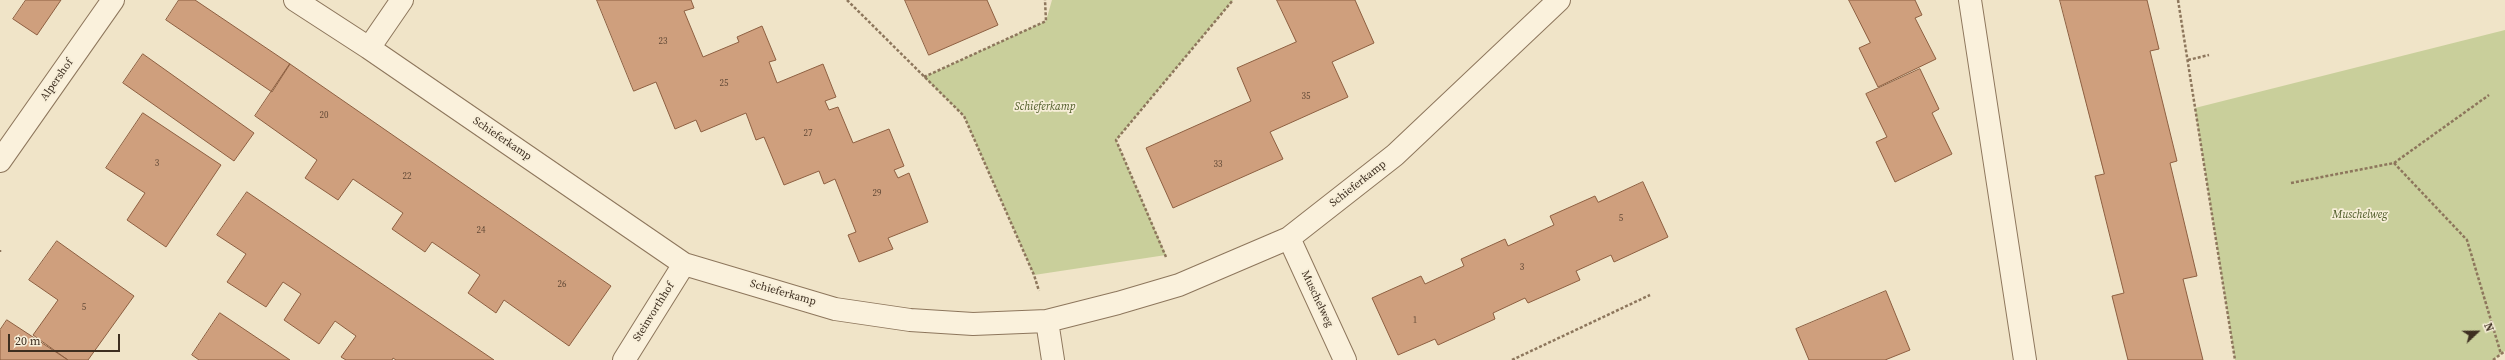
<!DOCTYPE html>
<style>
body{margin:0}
#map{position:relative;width:2505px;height:360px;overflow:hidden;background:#f0e4c8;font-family:"Source Serif 4",serif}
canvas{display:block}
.north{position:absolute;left:2457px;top:312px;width:40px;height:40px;-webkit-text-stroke:3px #f7eed8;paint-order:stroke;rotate:68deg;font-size:11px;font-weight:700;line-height:16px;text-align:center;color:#3d2e20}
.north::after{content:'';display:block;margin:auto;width:14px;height:18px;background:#3d2e20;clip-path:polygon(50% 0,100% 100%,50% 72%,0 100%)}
.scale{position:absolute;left:8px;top:334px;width:112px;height:18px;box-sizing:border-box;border:2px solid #3d2e20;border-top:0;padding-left:5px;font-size:12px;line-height:14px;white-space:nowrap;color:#3d2e20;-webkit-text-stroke:3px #f7eed8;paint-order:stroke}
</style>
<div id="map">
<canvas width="2505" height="360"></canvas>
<div class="north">N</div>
<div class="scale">20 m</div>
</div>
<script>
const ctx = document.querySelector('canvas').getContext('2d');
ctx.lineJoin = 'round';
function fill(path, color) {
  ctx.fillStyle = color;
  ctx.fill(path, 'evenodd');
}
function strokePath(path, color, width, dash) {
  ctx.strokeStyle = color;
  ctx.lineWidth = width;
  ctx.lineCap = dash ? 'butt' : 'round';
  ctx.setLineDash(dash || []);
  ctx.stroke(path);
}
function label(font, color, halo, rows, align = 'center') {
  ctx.font = font + ' "Source Serif 4",serif';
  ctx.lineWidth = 3.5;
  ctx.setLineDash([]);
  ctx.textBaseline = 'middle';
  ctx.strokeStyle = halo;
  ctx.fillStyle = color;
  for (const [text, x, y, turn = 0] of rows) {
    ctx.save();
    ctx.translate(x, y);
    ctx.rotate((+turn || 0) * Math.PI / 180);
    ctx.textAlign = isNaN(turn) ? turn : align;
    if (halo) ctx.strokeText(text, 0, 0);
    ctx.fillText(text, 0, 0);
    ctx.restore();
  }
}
const green = new Path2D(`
 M1052 0H1233L1116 140 1166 255 1034 275 964 116 924 77 1046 21Z
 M2505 30V351L2493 360H2235L2195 108Z`);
const building = new Path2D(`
 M26 0H61L37 35 13 19Z
 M179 0H195L290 64 272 92 166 20Z
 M597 0H691L694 8 684 11 703 57 739 42 737 37 762 26 776 60 769 62 777 83 823 64 836 97 825 101 829 110 838 107 853 143 889 129 904 166 894 170 898 178 909 173 928 222 888 238 893 249 859 262 848 235 856 232 835 179 824 184 819 171 784 185 764 137 756 140 746 113 701 132 696 120 675 129 656 82 634 91Z
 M905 0H987L998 25 929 55Z
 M1277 0H1355L1374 43 1332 62 1348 97 1270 132 1283 159 1173 208 1146 148 1251 101 1237 68 1296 42Z
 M1849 0H1915L1922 15 1915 18 1936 59 1878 87 1859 48 1870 43Z
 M2060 0H2147L2159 49 2150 51 2177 161 2170 163 2197 276 2183 279 2203 360H2128L2112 296 2124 293 2095 176 2104 174Z
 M143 54 254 133 234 161 123 83Z
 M290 64 611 286 569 346 504 300 496 313 468 293 480 275 432 242 425 252 392 229 403 213 353 179 338 200 305 178 317 160 255 116Z
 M1920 69 1939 109 1932 113 1952 154 1895 182 1876 142 1887 137 1866 94Z
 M143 113 221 165 166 247 127 220 145 193 106 168Z
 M1643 182 1668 237 1614 262 1611 255 1576 271 1580 280 1528 303 1525 298 1493 313 1495 319 1438 345 1435 339 1398 355 1372 298 1421 276 1425 284 1464 266 1461 259 1505 239 1508 246 1554 225 1550 216 1595 196 1598 202Z
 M247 192 494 360H396L393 358 392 360H346L341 357 356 336 335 321 319 344 284 320 301 294 283 282 266 307 227 282 246 254 217 235Z
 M57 241 134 296 88 360H68L33 335 58 300 29 280Z
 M1886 291 1910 350 1885 360H1809L1796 329Z
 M220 313 290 360H199L192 355Z
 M7 320 68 360H0V330Z`);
const path = new Path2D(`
 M847 0 964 116 1034 275 1039 291
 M2178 0 2235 360
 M2188 60 2209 55
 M924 77 1046 21 1045 0
 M2394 163 2467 240 2501 354
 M2291 183 2394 163 2489 95
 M0 250V252
 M1166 257 1116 140 1233 0
 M1512 360 1650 295
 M2493 360 2505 351`);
const minor = new Path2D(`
 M295 0 369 48 684 264 835 309 910 320 973 324 1047 321 1118 303 1179 285 1289 238 1395 155 1559 0
 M1970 0 2025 360
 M369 48 402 0
 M0 161 113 0
 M1289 238 1345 360
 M1047 321 1053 360
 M624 360 684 264`);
const numberNames = [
 ["23",663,42],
 ["25",724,84],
 ["35",1306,97],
 ["20",324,116],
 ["27",808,134],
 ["3",157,164],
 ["33",1218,165],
 ["22",407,177],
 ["29",877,194],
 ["5",1621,219],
 ["24",481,231],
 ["3",1522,268],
 ["26",562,285],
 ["5",84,308],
 ["1",1415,321]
];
const streetNames = [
 ["Alpershof",57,80,-55],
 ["Schieferkamp",502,139,34],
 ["Schieferkamp",1358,184,-38],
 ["Schieferkamp",783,293,16],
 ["Muschelweg",1317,299,65],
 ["Steinvorthhof",654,312,-58]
];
const parkNames = [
 ["Schieferkamp",1045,107],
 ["Muschelweg",2360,215]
];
fill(green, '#c9cf9b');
fill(building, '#cf9f7d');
strokePath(building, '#8d5f41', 1);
strokePath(minor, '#8d765c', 24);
strokePath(path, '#8d765c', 2.5, [3, 2]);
strokePath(minor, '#faf1dc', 22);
label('9px', '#624a37', null, numberNames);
label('11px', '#3d2e20', '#f7eed8', streetNames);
label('italic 11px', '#4d5a26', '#f7eed8', parkNames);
</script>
